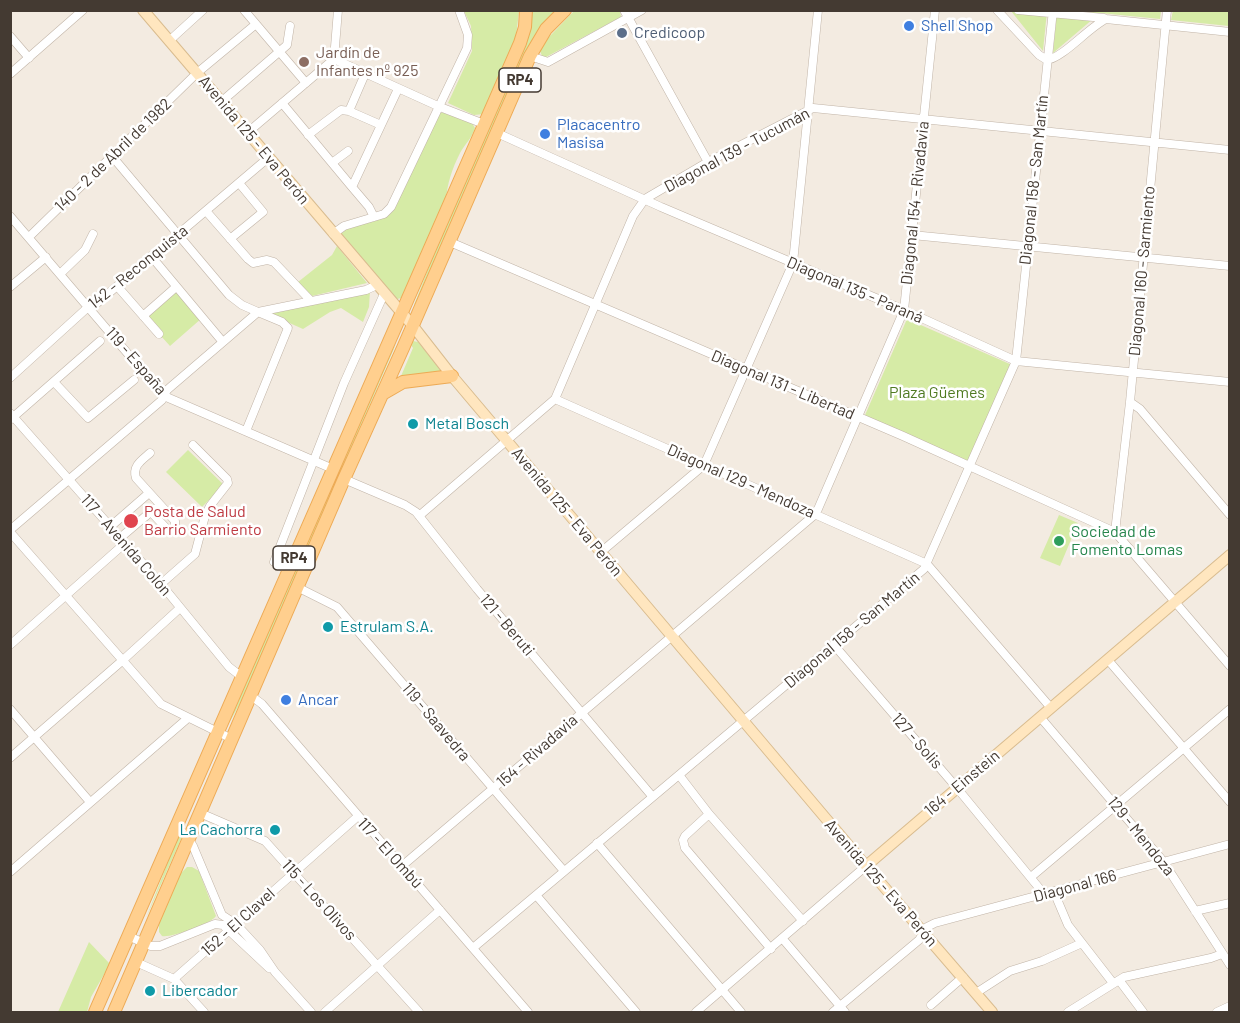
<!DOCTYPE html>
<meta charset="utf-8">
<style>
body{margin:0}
#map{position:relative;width:1240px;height:1023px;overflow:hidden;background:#f3ebe1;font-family:Barlow,sans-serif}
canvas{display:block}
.frame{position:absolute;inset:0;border:12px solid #443a32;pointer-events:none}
</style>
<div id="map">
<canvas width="1240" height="1023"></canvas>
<div class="frame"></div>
</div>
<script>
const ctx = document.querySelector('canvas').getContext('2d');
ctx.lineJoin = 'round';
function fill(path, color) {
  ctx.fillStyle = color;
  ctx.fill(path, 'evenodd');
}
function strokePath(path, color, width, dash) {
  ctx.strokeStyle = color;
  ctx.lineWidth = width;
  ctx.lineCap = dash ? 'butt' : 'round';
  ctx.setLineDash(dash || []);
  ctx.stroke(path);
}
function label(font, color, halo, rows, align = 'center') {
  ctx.font = font + ' Barlow,sans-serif';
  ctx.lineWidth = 5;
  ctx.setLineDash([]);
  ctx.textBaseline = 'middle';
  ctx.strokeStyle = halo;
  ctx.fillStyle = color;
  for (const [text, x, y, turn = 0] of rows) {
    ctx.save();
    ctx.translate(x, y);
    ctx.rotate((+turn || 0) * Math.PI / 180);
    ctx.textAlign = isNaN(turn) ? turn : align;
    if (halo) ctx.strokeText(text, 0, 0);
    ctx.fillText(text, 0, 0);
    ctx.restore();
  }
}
const green = new Path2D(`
 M1173 10 1229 11V26L1171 20Z
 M464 11H519L516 37 484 114 474 115 448 103 472 51 471 26Z
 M530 11H556L543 25 528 47 417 304 414 305Z
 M574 11H620L621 17 546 57 542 56 540 51 549 37Z
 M1011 11H1047L1043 51Z
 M1057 11H1161L1160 19 1100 13 1053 53Z
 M448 112 472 123 475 128C472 138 465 144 460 153 452 169 447 184 446 201L401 298 394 300 340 235 346 228 386 217 432 124 440 113Z
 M337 246 367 283 312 296 298 282 332 255Z
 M176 287 202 318 170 346 143 316Z
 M370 291 369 307 363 322 341 308 330 312 303 329 267 313Z
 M907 319 1012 365 967 468 862 422Z
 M413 341 418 342 442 370V373L397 379 401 376 413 348 411 345Z
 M396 344 243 698 228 725 388 358Z
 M188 450 224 485 202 507 166 472Z
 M1059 515 1078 523 1060 566 1040 558Z
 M179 834 182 837 146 918Z
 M187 867H192L199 871 216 916C211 924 171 938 162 936L159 932V921L181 873Z
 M89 942 110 964 91 997 87 1012H58Z`);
const street = new Path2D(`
 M244 10 306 83
 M624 10 708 162
 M997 10 1039 55 1047 60C1064 57 1088 28 1106 19L1230 32
 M1018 10 1104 18
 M10 36 29 58
 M169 41 203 10
 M530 56 548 62 642 10
 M334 59 440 107 484 124
 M10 74 83 10
 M221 102 287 45 290 26
 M282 103 352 187
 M349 111 365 74
 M247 133 334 59 338 10
 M497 133 661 207 904 310 1016 361 1230 382
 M308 135 341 110 349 111 381 125
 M111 155 229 295 242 305 258 312 366 290 377 285
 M332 163 348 151
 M206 211 248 259 253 263 267 260 274 262 311 301
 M10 216 164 396 333 469
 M374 217 369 207 352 187 398 89
 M333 234 344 226 384 214 391 207 467 48 468 35 459 10
 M912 235 1230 266
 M29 237 197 73 256 24
 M230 239 263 212 239 183
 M450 242 903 436 1115 532 1230 666
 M151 256 222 341
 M60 274 85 250 93 234
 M117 286 159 334
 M10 287 46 257
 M143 316 176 287
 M10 378 86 309 96 304 268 158
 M54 382 88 418 134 380
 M555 399 927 564 1051 708
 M1130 402 1140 409 1230 515
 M10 413 161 584 229 667 242 677
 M11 419 100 341
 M150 453C142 460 132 466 136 478L175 521V527L171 530 167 529 151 512
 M344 479 405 505 416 512 477 589 652 796
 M419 516 555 399 633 216 645 199 708 162 813 108 1230 150
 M110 527 149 493
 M10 530 162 400 167 390 258 312 282 322 288 328 246 431
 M10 532 161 704 232 739
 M1115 532 1130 402 1167 10
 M120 538 154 509
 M601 552 704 465 793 263 818 10
 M289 570 274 562 344 383 384 294
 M161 584 195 554 205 516 210 506 228 483 227 479 193 445
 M297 587 337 607 564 871
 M10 645 124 544
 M834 645 957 788 1044 894
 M1108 660 1230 802
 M250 695 262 704 528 1012
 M10 709 90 802
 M1040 717 1163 861 1230 965
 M10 758 123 660 180 608
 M679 775 709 814 803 921
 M200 813 265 841 419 1012
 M709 814 685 836 683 840 685 848 771 949
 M175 828 185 834 193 846 222 915 236 924 260 950 275 972 311 1012
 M597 843 741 1012
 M402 866 812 517 818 509 904 310 935 10
 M10 872 188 718
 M1031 877 1230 709
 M1054 892 1068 925 1113 983
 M536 895 636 1012
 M1195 911 1230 903
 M128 936 151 946H160L215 924 223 925 269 968
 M782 938 845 1012
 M473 948 924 569 1016 361 1053 10
 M136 962 174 979 204 1012
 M174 979 357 817
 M1119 980 1143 1012
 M976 993 1010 971 1042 961 1082 943
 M931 1005 963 977
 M325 1012 440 910
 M696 1012 866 866
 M833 1012 919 940 927 927 935 923 1230 844
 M1068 1012 1124 977 1211 958 1222 954
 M1217 1012 1230 1006`);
const secondary = new Path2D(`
 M143 10 413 326 452 376 866 866 992 1012
 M866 866 1230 555`);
const primary = new Path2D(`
 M384 393 403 382 452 376
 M95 1012 520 43 525 27 526 10
 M114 1012 344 479 403 348 530 56 546 29 565 10`);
const markers = [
 [909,26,6,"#3f7fe0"],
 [622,33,6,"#5c6f8a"],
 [304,62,6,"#8d6e63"],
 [545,134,6,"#3f7fe0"],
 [413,424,6,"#0f9aa8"],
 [131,521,8,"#e0444e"],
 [1059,541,6,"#2e9e5b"],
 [328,627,6,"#0f9aa8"],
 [286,700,6,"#3f7fe0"],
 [275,830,6,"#0f9aa8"],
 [150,991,6,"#0f9aa8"]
];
const shields = [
 [520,80,42],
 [294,558,42]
];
const shieldNames = [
 ["RP4",520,80],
 ["RP4",294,558]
];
const shopNames = [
 ["Shell Shop",921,26],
 ["Placacentro",557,125],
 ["Masisa",557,143],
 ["Ancar",298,700]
];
const serviceNames = [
 ["Credicoop",634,33]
];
const educationNames = [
 ["Jardín de",316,53],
 ["Infantes nº 925",316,71]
];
const streetNames = [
 ["Avenida 125 - Eva Perón",254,140,50],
 ["Diagonal 139 - Tucumán",737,150,-28],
 ["140 - 2 de Abril de 1982",113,155,-44],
 ["Diagonal 158 - San Martín",1034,180,-84],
 ["Diagonal 154 - Rivadavia",915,203,-84],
 ["142 - Reconquista",138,267,-39],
 ["Diagonal 160 - Sarmiento",1142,271,-85],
 ["Diagonal 135 - Paraná",855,290,23],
 ["119 - España",136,361,49],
 ["Diagonal 131 - Libertad",783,385,23],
 ["Diagonal 129 - Mendoza",741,481,24],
 ["Avenida 125 - Eva Perón",567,512,50],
 ["117 - Avenida Colón",126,545,49],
 ["121 - Beruti",507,625,50],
 ["Diagonal 158 - San Martín",852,630,-40],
 ["119 - Saavedra",436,722,50],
 ["127 - Solis",917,741,49],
 ["154 - Rivadavia",537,751,-41],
 ["164 - Einstein",962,783,-40],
 ["129 - Mendoza",1141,836,51],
 ["117 - El Ombú",390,853,48],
 ["Avenida 125 - Eva Perón",881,883,49],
 ["Diagonal 166",1075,886,-15],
 ["115 - Los Olivos",319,900,48],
 ["152 - El Clavel",238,922,-42]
];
const parkNames = [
 ["Plaza Güemes",937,393]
];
const cultureNames = [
 ["Metal Bosch",425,424],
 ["Estrulam S.A.",340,627],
 ["La Cachorra",263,830,"right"],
 ["Libercador",162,991]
];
const healthNames = [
 ["Posta de Salud",144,512],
 ["Barrio Sarmiento",144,530]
];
const leisureNames = [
 ["Sociedad de",1071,532],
 ["Fomento Lomas",1071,550]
];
fill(green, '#d6eba6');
strokePath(street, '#c1b4a7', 9);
strokePath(secondary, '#d9bc8f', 12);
strokePath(primary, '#edaa55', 14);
strokePath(street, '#fff', 8);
strokePath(secondary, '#ffe6bf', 10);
strokePath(primary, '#ffcf8e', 12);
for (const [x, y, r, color] of markers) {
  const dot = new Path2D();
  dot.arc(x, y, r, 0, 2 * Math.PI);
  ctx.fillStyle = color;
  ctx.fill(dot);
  strokePath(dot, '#fff', 2);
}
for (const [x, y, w] of shields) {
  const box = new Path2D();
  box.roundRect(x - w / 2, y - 12, w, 24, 4.5);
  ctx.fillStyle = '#fff';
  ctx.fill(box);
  strokePath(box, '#443a32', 1.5);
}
label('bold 15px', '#443a32', null, shieldNames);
label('16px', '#366cbe', '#fff', shopNames, 'left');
label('16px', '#4e5e75', '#fff', serviceNames, 'left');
label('16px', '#785e54', '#fff', educationNames, 'left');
label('16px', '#443a32', '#fff', streetNames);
label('16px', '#4f7a21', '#fff', parkNames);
label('16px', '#0d838f', '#fff', cultureNames, 'left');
label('16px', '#be3a42', '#fff', healthNames, 'left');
label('16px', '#27864d', '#fff', leisureNames, 'left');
</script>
